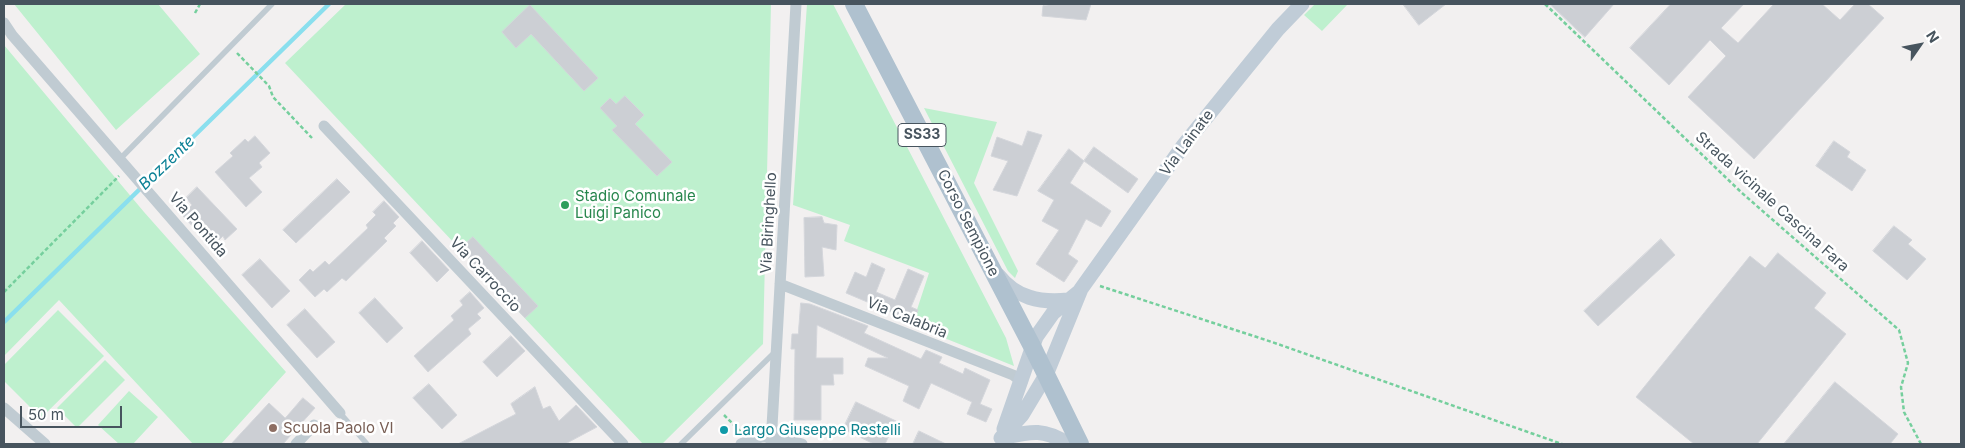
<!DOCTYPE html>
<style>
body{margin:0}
#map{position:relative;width:1965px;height:448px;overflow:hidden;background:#f2f0f0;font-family:Inter,sans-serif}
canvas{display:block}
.frame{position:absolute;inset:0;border:5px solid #47545e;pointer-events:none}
.north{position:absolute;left:1895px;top:20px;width:50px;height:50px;-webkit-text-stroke:4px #fff;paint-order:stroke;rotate:57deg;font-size:14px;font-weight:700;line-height:20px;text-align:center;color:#47545e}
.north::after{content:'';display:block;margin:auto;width:18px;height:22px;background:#47545e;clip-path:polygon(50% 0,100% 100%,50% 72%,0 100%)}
.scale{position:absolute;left:20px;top:406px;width:102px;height:22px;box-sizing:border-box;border:2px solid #47545e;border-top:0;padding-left:6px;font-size:15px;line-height:18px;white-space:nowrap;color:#47545e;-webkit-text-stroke:4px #fff;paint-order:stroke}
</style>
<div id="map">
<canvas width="1965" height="448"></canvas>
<div class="frame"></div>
<div class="north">N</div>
<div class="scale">50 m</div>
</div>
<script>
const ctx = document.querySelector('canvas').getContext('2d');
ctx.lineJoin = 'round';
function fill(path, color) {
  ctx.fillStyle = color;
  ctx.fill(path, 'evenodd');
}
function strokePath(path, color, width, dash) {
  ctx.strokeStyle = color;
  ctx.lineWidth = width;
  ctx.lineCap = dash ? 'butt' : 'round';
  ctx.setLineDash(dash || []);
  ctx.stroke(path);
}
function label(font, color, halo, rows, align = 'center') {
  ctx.font = font + ' Inter,sans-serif';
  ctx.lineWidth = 5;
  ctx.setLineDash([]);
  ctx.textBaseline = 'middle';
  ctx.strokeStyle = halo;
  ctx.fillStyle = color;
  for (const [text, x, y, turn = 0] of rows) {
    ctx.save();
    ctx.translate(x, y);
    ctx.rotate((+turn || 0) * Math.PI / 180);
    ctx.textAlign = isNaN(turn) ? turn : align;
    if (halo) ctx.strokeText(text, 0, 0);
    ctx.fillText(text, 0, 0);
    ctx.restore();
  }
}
const green = new Path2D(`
 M14 4H158L200 54 116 130Z
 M346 4H771L763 344 662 444H643L285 63Z
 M807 4H833L1006 338 1014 366 912 325 929 273 844 241 850 225 793 205Z
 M1315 4H1348L1322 31 1304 15Z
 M4 45 144 212 286 372 221 444H193L59 300 4 356Z
 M924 108 997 122 974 183 1018 271 1015 278 1008 271Z
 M58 310 104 356 41 418 4 381V365Z
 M105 360 125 380 77 428 57 408Z
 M129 391 158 417 133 444H119L98 425Z`);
const stream = new Path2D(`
 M4 322 329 4`);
const building = new Path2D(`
 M1053 4H1091L1086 20 1042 16 1043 6Z
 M1403 4H1446L1419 25Z
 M1550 4H1614L1585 37Z
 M1671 4H1744L1721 28 1738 43 1774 4H1822L1840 20 1855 4H1868L1884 18 1754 159 1688 97 1726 56 1710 40 1669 85 1630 48Z
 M530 5 598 78 584 91 531 34 516 48 502 32Z
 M625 96 644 115 635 124 672 162 657 176 612 130 617 126 600 108 610 98 616 104Z
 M1028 131 1042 135 1017 196 993 190 1008 161 991 156 997 137 1022 146Z
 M255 136 270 153 259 163 262 167 249 178 262 192 246 207 215 172 233 156 230 153 245 139 248 142Z
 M1834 141 1850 152 1847 157 1866 170 1852 191 1816 166Z
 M1094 147 1138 179 1128 193 1084 161Z
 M1069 149 1084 161 1070 183 1111 211 1101 227 1086 219 1068 254 1078 261 1064 282 1036 264 1059 230 1042 221 1054 200 1038 191Z
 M337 179 350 192 296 243 283 230Z
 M197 187 237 229 225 240 223 236 212 247 182 215 192 205 186 198Z
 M384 201 399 217 393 223 396 226 384 238 387 241 346 281 342 278 327 292 324 289 315 297 299 280 310 269 313 272 325 261 329 265 368 228 366 225 376 215 373 212Z
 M822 217 824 223 837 225 836 250 822 247 824 276 805 277 804 218Z
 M1894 226 1912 240 1908 244 1926 259 1907 280 1873 251Z
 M473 237 538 306 525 318 460 249Z
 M1661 239 1675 255 1598 326 1584 311Z
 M422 241 449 270 437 282 410 253Z
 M1778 253 1826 293 1814 308 1846 334 1757 444H1694L1636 397 1750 256 1765 268Z
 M260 259 290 291 272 308 242 275Z
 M872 263 885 269 876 292 895 300 908 269 924 276 911 307 918 310 912 325 897 319 898 315 846 293 855 272 866 277Z
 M470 292 484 308 477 314 481 318 468 329 471 334 428 372 414 356 454 320 451 316 463 305 460 301Z
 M375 298 403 328 387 343 359 313Z
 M801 303 810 304 868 326 864 333 921 359 926 350 942 357 939 363 963 374 965 368 990 380 980 404 992 409 986 422 967 414 972 402 931 383 919 409 903 401 909 386 865 366 868 358H888L817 325 816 358H843V374H833L834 385H821V420H794L795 349H791L792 334H798Z
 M305 309 335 342 317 358 287 325Z
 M511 336 525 351 497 377 483 362Z
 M1835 382 1898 434 1890 444H1784Z
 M429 384 457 415 442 429 413 398Z
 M535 387 543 409 550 406 559 421 576 405 597 427 565 444H458L516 414 511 404Z
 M303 398 315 408 283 444H231L269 403 285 418Z
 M856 402 896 421 885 444H874L843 429Z
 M919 431 946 444H913Z`);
const path = new Path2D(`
 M1545 4 1742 193 1899 330 1908 363 1901 387 1904 412 1921 444
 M195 13 200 4
 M237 53 269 86 273 97 312 138
 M1100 286 1272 342 1562 444
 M4 292 119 176
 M724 415 741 432`);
const lane = new Path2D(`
 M119 160 272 4
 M340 413 367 444
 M681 444 775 352`);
const street = new Path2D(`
 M4 23 12 35 340 413
 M324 126 623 444
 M780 284 1013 375 1022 382
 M4 408 45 444
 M296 444 314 425
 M741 444C765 432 778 437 802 444
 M771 444 796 4`);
const secondary = new Path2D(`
 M998 275C1016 298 1040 303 1068 300
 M1004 429 1036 337 1053 313 1080 291
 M1001 438 1022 415 1046 375 1081 289 1183 146 1278 29 1302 4
 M1001 438C1029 432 1042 427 1068 444`);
const primary = new Path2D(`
 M854 4 1033 348 1080 444`);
const markers = [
 [565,205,5,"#2e9e5b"],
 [273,428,5,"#8d6e63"],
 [724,430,5,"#0f9aa8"]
];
const shields = [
 [922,135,48]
];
const shieldNames = [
 ["SS33",922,135]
];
const streetNames = [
 ["Via Lainate",1187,143,-53],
 ["Strada vicinale Cascina Fara",1772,202,42],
 ["Via Biringhello",769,223,-87],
 ["Corso Sempione",968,223,63],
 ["Via Pontida",198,225,49],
 ["Via Carroccio",485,275,47],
 ["Via Calabria",907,318,22]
];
const leisureNames = [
 ["Stadio Comunale",575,196],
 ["Luigi Panico",575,213]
];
const educationNames = [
 ["Scuola Paolo VI",283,428]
];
const cultureNames = [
 ["Largo Giuseppe Restelli",734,430]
];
const waterNames = [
 ["Bozzente",167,163,-44]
];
fill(green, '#bef0ce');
strokePath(stream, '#8adfee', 4.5);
fill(building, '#cccfd4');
strokePath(building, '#d4d6db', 1);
strokePath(path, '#75cf9d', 2.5, [4, 2.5]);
strokePath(lane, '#c0cbd2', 5.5);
strokePath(street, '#c0cbd2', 11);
strokePath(secondary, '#c0ccd7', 15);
strokePath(primary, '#afc1cf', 18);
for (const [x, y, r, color] of markers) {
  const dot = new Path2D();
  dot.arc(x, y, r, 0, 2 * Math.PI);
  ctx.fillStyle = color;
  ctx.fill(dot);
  strokePath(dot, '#fff', 2);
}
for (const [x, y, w] of shields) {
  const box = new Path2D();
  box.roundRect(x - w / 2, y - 11.5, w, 23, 4);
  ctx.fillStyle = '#fff';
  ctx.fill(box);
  strokePath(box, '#47545e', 1);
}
label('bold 14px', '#47545e', null, shieldNames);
label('15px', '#47545e', '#fff', streetNames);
label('15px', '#27864d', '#fff', leisureNames, 'left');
label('15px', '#785e54', '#fff', educationNames, 'left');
label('15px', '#0d838f', '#fff', cultureNames, 'left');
label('italic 16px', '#0b8196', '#fff', waterNames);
</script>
